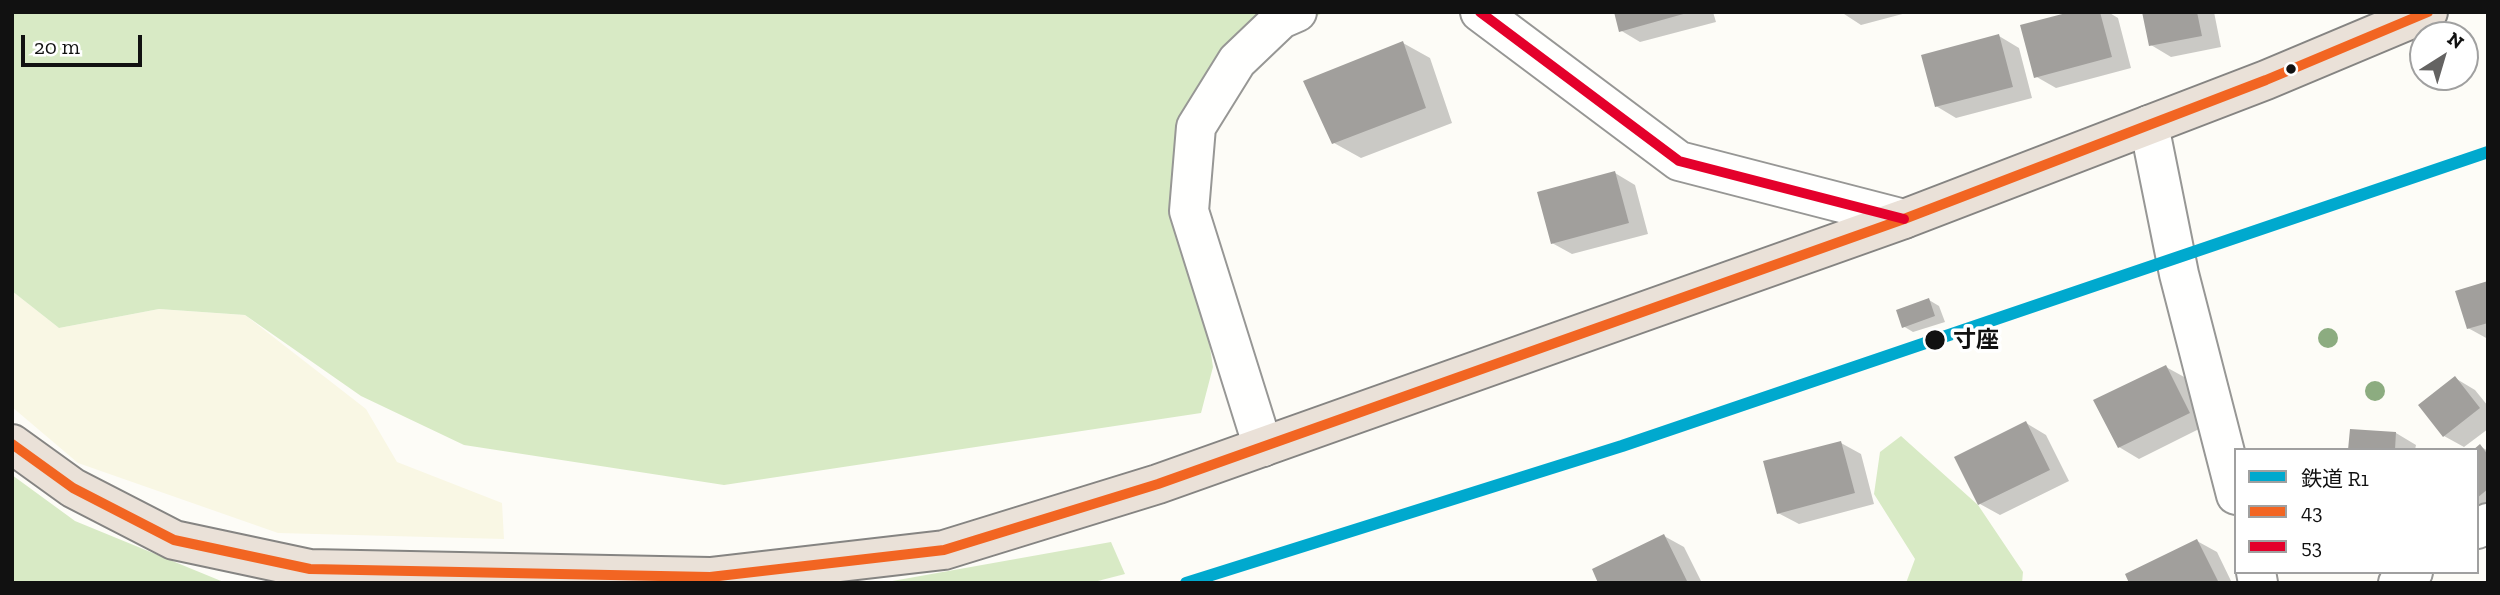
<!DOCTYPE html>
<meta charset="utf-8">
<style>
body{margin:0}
#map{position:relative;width:2500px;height:595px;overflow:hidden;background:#fdfcf7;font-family:"Zilla Slab","Noto Sans JP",serif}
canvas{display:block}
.frame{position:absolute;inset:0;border:14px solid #111;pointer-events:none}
.legend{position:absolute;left:2234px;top:448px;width:245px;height:126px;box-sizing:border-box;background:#fff;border:2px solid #a0a0a0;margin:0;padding:9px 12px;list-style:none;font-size:21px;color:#111}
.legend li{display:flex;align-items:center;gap:14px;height:35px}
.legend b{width:35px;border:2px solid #a0a0a0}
.north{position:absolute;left:2409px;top:21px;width:70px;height:70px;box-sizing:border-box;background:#fff;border:2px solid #a0a0a0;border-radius:50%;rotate:37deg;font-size:19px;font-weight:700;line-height:28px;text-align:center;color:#111}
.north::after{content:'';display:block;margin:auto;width:24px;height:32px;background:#646362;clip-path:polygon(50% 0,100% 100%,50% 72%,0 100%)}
.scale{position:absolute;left:21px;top:35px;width:121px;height:32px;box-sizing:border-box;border:4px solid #111;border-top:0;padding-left:9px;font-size:21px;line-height:24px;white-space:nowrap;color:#111;-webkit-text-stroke:5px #fff;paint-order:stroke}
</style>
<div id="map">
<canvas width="2500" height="595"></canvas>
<div class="frame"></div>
<ul class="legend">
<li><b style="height:9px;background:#00a9ce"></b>鉄道 R1</li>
<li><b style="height:9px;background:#f26522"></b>43</li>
<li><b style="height:9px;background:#e4002b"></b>53</li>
</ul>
<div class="north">N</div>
<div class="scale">20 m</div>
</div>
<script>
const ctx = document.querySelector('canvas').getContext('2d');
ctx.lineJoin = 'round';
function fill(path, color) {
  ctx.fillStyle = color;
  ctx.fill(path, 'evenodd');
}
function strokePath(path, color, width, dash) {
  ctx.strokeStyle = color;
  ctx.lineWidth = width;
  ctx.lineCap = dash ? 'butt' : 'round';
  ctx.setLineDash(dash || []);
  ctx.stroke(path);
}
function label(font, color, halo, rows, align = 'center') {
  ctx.font = font + ' "Zilla Slab","Noto Sans JP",serif';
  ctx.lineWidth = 7;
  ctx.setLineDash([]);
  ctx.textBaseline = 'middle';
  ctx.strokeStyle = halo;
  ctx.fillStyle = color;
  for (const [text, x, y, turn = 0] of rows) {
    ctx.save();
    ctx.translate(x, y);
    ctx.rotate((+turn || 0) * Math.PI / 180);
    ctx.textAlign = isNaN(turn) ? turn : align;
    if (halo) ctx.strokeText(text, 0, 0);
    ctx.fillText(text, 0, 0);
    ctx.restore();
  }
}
const farmland = new Path2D(`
 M12 291 59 328 159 309 245 315 366 409 397 462 502 503 504 539 278 533 78 463 12 407Z`);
const forest = new Path2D(`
 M12 12H1324L1237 61 1189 210 1213 367 1201 413 724 485 464 445 361 396 245 315 159 309 59 328 12 291Z
 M1901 436 1978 505 2023 572 2022 583H1906L1915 559 1874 494 1880 452Z
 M12 475 75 521 226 583H12Z
 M1111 542 1125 574 1090 583H881Z`);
const shadow = new Path2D(`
 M1615 12H1713L1716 22 1640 42 1620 30Z
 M1841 12H1910L1861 25Z
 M2077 12H2108L2118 18 2131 68 2056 88 2035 76Z
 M2144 12H2214L2221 47 2171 57 2151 45Z
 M1999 36 2019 48 2032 98 1956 118 1936 106Z
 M1403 43 1430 58 1452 123 1361 158 1334 143Z
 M1615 173 1635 185 1648 234 1572 254 1552 243Z
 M2488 283V339L2468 328Z
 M1929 300 1939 306 1945 322 1913 332 1903 326Z
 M2166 367 2186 378 2209 424 2139 459 2119 447Z
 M2455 378 2475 390 2488 406V429L2464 447 2444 436Z
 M2026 423 2046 435 2069 481 2000 515 1980 504Z
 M2396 433 2416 445 2415 450H2350Z
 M1841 443 1861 454 1874 504 1799 524 1778 513Z
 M2480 446 2488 451V514L2477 508Z
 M1664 536 1684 547 1702 583H1600Z
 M2197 541 2217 552 2232 583H2131Z`);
const building = new Path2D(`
 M1614 12H1687V13L1619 32Z
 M2070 12H2100L2112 57 2034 78 2020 25Z
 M2142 12H2197L2202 36 2149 46Z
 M1999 34 2013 87 1935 107 1921 55Z
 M1403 41 1426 108 1332 144 1303 81Z
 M1615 171 1629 223 1551 244 1537 192Z
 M2488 281V323L2467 329 2455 291Z
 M1929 298 1935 316 1902 328 1896 310Z
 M2166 365 2190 413 2118 448 2093 400Z
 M2455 376 2480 408 2443 437 2418 405Z
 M2026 421 2050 470 1978 505 1954 457Z
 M2350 429 2396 432 2395 450H2348Z
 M1841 441 1855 493 1777 514 1763 461Z
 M2480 444 2488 455V489L2477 498V450H2473Z
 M1664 534 1688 583H1598L1592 569Z
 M2197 539 2219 583H2129L2125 574Z`);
const minor = new Path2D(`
 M1480 12 1679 161 1904 219
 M2149 125 2179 274 2236 495
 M1263 447 1189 211 1196 127 1237 61 1281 19 1297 12
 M2477 529 2488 523
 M2256 572 2258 583
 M2398 583 2413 572`);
const highway = new Path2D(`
 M12 444 73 488 174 540 310 569 710 577 944 550 1158 484 1904 219 2266 80 2428 12`);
const bus1 = new Path2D(`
 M12 444 73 488 174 540 310 569 710 577 944 550 1158 484 1904 219 2266 80 2428 12`);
const bus2 = new Path2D(`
 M1480 12 1679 161 1904 219`);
const rail1 = new Path2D(`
 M1186 583 1622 446 2488 152`);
const trees = [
 [2328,338],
 [2375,391]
];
const markers = [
 [2291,69,6,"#111"],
 [1935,340,11,"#111"]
];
const stopNames = [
 ["寸座",1953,340]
];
fill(farmland, '#f9f7e4');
fill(forest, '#d8eac5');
fill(shadow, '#0003');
fill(building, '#a19f9c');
strokePath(minor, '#979795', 42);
strokePath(highway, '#858482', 42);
strokePath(minor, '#fffffe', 38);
strokePath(highway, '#eae1d8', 38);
strokePath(bus1, '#f26522', 10);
strokePath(bus2, '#e4002b', 10);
strokePath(rail1, '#00a9ce', 12);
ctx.fillStyle = '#8cac80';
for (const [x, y] of trees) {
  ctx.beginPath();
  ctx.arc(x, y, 10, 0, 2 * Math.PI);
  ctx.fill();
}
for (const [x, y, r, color] of markers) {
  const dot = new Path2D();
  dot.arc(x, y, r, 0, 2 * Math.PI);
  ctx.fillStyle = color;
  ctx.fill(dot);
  strokePath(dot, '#fff', 2.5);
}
label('bold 23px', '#111', '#fff', stopNames, 'left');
</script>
